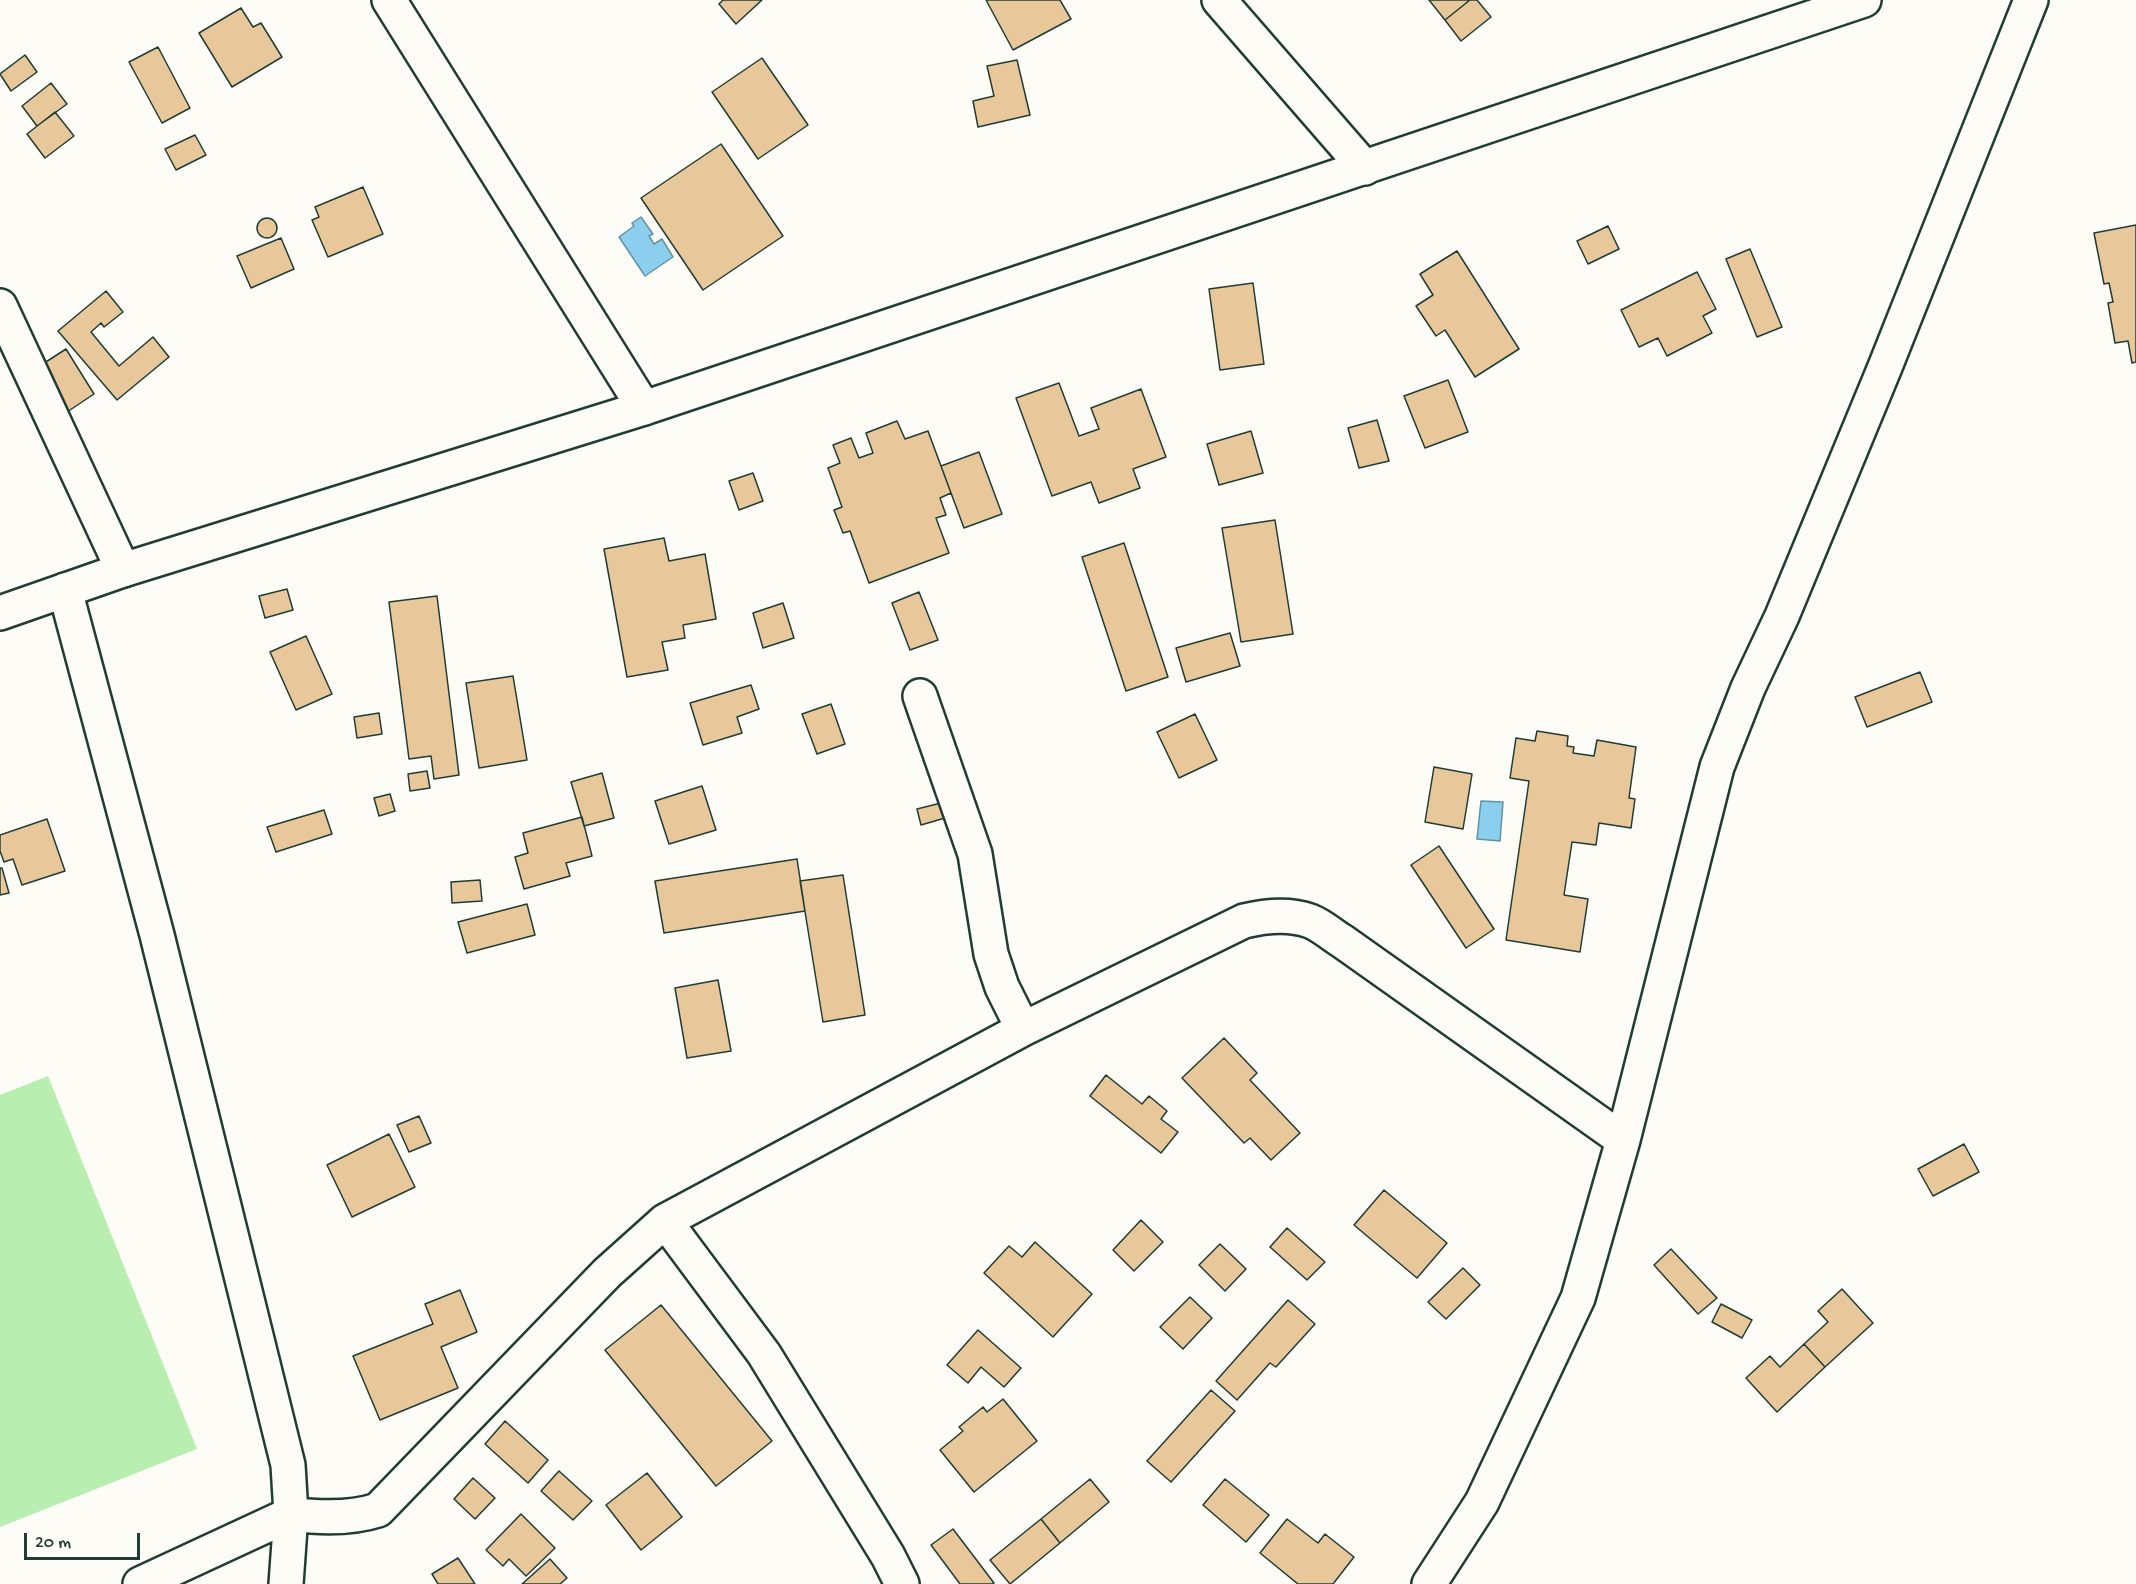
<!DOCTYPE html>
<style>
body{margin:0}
#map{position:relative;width:2136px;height:1584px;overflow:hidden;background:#fdfcf7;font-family:"Gochi Hand",sans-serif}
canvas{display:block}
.scale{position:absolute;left:24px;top:1533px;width:116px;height:27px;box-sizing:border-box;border:3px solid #1f3d34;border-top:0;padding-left:8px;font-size:18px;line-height:21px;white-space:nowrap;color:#1f3d34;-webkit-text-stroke:4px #fdfcf7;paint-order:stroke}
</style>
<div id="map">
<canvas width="2136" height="1584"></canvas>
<div class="scale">20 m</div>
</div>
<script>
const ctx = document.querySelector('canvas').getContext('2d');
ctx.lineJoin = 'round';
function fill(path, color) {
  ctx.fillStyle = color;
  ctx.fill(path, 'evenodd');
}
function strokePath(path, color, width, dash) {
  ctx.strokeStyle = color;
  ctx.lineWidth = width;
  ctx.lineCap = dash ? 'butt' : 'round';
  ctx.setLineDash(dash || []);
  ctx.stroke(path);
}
const green = new Path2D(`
 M48 1076 197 1449 0 1527V1095Z`);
const water = new Path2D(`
 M641 217 653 234 649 236 654 244 662 239 673 257 645 276 619 237 634 226 632 223Z
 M1481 801 1503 802 1500 841 1477 839Z`);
const building = new Path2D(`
 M723 0H762L736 24 719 4Z
 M986 0H1060L1071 19 1013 50Z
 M1429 0H1470L1445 20Z
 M1470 0H1477L1491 17 1461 41 1445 20Z
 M241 8 253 27 261 23 282 57 232 87 199 33Z
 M158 47 190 108 162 123 129 62Z
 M25 55 37 72 11 91 0 74Z
 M762 58 808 125 758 159 712 92Z
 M1017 60 1030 115 978 127 973 101 994 96 987 66Z
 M51 83 67 104 37 126 22 106Z
 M55 112 74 136 45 158 27 134Z
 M195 135 206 155 176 170 165 149Z
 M721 144 783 236 703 290 641 198Z
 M363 187 383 234 328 257 312 220 319 217 315 207Z
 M257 228a10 10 0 1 1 20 0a10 10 0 1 1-20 0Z
 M2136 225V362L2132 363 2128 341 2115 343 2108 303 2113 302 2109 283 2104 284 2094 233Z
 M1608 226 1619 249 1588 264 1577 241Z
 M281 238 294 269 251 288 237 256Z
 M1750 249 1782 327 1757 337 1726 259Z
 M1457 251 1519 349 1475 377 1445 330 1436 336 1416 306 1433 295 1420 274Z
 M1697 272 1716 309 1703 316 1712 333 1667 356 1658 338 1639 347 1621 310Z
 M1253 283 1264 364 1220 370 1209 289Z
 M106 291 123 312 104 327 101 323 91 332 119 366 153 337 169 357 117 400 58 331Z
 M66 349 94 394 64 414 35 369Z
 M1448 380 1468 432 1425 448 1404 396Z
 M1059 383 1079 436 1099 429 1091 408 1141 389 1166 457 1133 469 1140 488 1099 503 1091 482 1052 496 1016 398Z
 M1377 420 1389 461 1359 468 1348 428Z
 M897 421 905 439 928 431 951 493 940 498 946 515 936 518 949 553 869 583 850 531 843 533 834 510 842 507 828 468 840 463 833 445 851 438 859 458 873 453 866 433Z
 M1251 431 1263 473 1219 485 1207 444Z
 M979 452 1002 514 964 528 941 466Z
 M753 473 763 501 739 510 729 481Z
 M1275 520 1293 634 1241 642 1222 528Z
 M664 538 669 561 705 554 716 619 683 625 685 638 662 642 668 670 627 677 604 549Z
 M1124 543 1168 677 1126 691 1082 557Z
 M287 589 293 610 265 618 259 596Z
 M919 592 938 640 910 650 892 603Z
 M437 596 459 775 434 779 431 756 409 759 389 602Z
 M783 603 794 638 763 648 753 613Z
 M1230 633 1240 666 1186 682 1176 648Z
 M306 636 332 694 296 710 270 652Z
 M1920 672 1932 702 1867 727 1855 697Z
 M513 676 527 760 479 768 466 683Z
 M751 685 759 709 737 717 742 733 703 745 690 703Z
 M831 704 845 744 817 754 802 714Z
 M379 713 382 734 357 738 354 717Z
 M1195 714 1217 760 1179 778 1157 732Z
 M1537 731 1568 736 1567 746 1574 747 1573 753 1594 756 1597 740 1636 747 1629 798 1635 799 1631 828 1599 823 1596 845 1572 842 1564 895 1588 899 1580 952 1506 940 1529 781 1510 778 1516 738 1535 741Z
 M1434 767 1472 774 1463 829 1425 822Z
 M427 771 430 788 410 791 408 774Z
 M602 773 614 818 584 826 571 782Z
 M702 786 716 830 669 844 655 801Z
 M390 794 395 811 379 816 374 798Z
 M941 803 945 818 921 825 917 809Z
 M324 810 332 834 276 852 267 827Z
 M582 817 592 856 566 863 570 876 524 889 515 857 528 853 523 833Z
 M47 819 65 871 22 885 13 859 4 862 0 851V835Z
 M1439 846 1494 929 1466 948 1411 865Z
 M797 859 805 911 664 933 655 881Z
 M0 868H2L9 893 0 895Z
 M843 875 865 1015 823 1022 800 881Z
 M480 880 482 901 452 903 451 882Z
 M527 904 535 935 467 953 458 922Z
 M718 980 731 1051 687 1058 675 988Z
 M1224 1038 1257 1073 1250 1080 1300 1133 1271 1160 1250 1138 1244 1143 1182 1078Z
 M1106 1075 1142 1104 1149 1096 1167 1111 1161 1119 1178 1132 1161 1153 1090 1096Z
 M419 1116 431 1143 409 1152 397 1125Z
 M389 1134 415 1187 352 1217 327 1165Z
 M1964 1144 1979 1172 1933 1196 1918 1169Z
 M1384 1190 1447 1243 1417 1278 1354 1225Z
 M1141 1220 1163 1242 1134 1271 1113 1250Z
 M1287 1228 1325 1262 1307 1280 1270 1247Z
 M1035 1242 1092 1294 1053 1337 984 1273 1009 1246 1022 1257Z
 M1220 1244 1246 1269 1225 1291 1199 1265Z
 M1671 1249 1717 1298 1698 1314 1654 1265Z
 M1463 1268 1480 1285 1446 1319 1428 1302Z
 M1842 1289 1873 1323 1825 1367 1804 1344 1828 1322 1818 1311Z
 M460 1290 477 1332 441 1347 458 1388 380 1420 353 1356 433 1324 425 1304Z
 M1190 1297 1212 1318 1183 1349 1160 1327Z
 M1288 1300 1315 1324 1276 1367 1270 1363 1237 1400 1216 1381Z
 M1721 1304 1752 1320 1742 1338 1712 1322Z
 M661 1305 772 1441 716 1486 605 1350Z
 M978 1330 1021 1368 1004 1387 981 1367 968 1383 947 1365Z
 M1804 1344 1825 1367 1777 1412 1746 1378 1770 1356 1780 1367Z
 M1211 1390 1235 1411 1171 1482 1147 1461Z
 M1003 1399 1037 1441 974 1492 940 1450 963 1431 959 1427 983 1407 987 1412Z
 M505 1421 548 1460 528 1483 485 1444Z
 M559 1471 592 1501 573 1520 541 1491Z
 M647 1473 682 1517 641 1550 606 1505Z
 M473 1478 495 1498 475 1519 454 1499Z
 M1090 1479 1109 1502 1060 1543 1041 1519Z
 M1225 1479 1269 1515 1246 1542 1203 1505Z
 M521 1514 555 1548 526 1576 509 1559 503 1566 486 1550Z
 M1041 1519 1060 1543 1010 1584 990 1560Z
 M1287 1519 1318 1543 1325 1534 1354 1557 1333 1584H1298L1260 1553Z
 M953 1529 994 1583 992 1584H960L931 1545Z
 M458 1558 475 1584H438L432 1574Z
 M550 1559 567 1578 560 1584H522Z`);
const minor = new Path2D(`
 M389 0 644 408
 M1219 0 1365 168
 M0 306 123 570
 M65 590 157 935 288 1465 291 1514C320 1518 350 1519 378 1510L607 1273 665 1221 1023 1029 1244 921C1265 916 1288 913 1310 921 1321 925 1332 935 1342 941L1623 1140
 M920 696 975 854 991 954 1002 987 1023 1029
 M665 1221 764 1354 888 1556 902 1584
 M140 1584 291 1514 286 1584
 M1429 1584 1482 1502 1578 1298 1623 1140 1717 767 1748 688 1782 616 1885 367 2031 0`);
const tertiary = new Path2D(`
 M0 613 123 570 644 408 1864 0`);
fill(green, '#b8eeb0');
fill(water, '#8cceee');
strokePath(water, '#6094a4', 1.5);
fill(building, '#e8c89a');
strokePath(building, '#1f3d34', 1.5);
strokePath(minor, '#1f3d34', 38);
strokePath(tertiary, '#1f3d34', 38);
strokePath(minor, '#fdfcf7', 33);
strokePath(tertiary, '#fdfcf7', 33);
</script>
